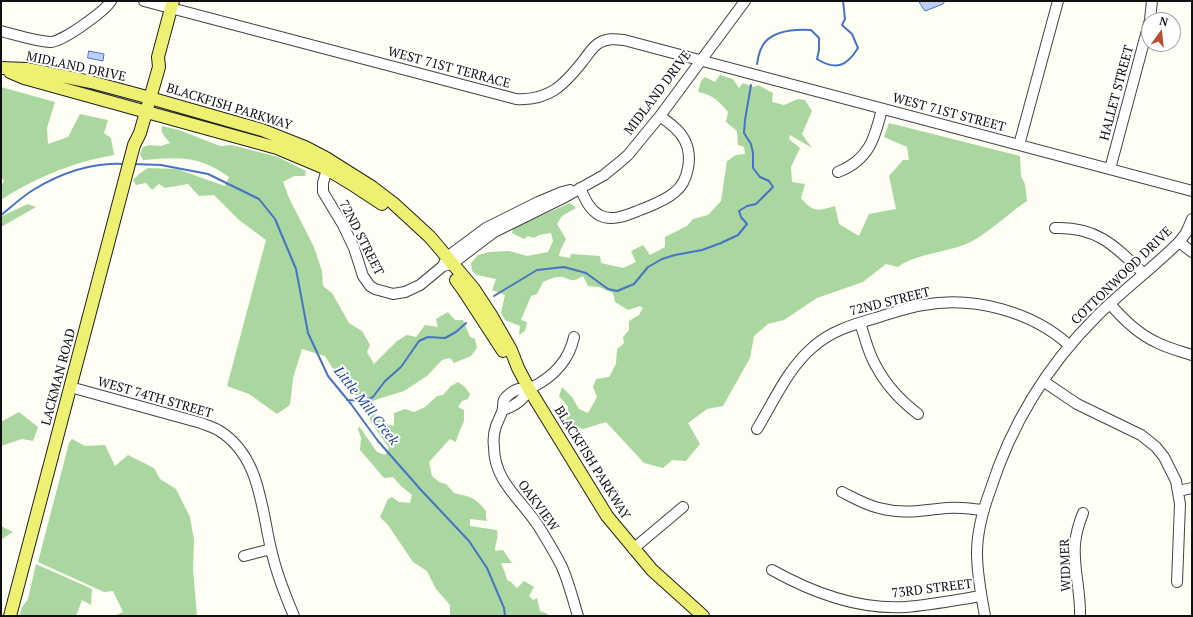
<!DOCTYPE html>
<style>
body{margin:0}
#map{position:relative;width:1193px;height:617px;overflow:hidden;background:#fefef4;font-family:"PT Serif",serif}
canvas{display:block}
.frame{position:absolute;inset:0;border:2px solid #101010;pointer-events:none}
.north{position:absolute;left:1141px;top:12px;width:40px;height:40px;box-sizing:border-box;background:#fff;border:1px solid #9f9f9f;border-radius:50%;rotate:15deg;font-size:11px;font-weight:700;line-height:16px;text-align:center;color:#101010}
.north::after{content:'';display:block;margin:auto;width:14px;height:18px;background:#b84d30;clip-path:polygon(50% 0,100% 100%,50% 72%,0 100%)}
</style>
<div id="map">
<canvas width="1193" height="617"></canvas>
<div class="frame"></div>
<div class="north">N</div>
</div>
<script>
const ctx = document.querySelector('canvas').getContext('2d');
ctx.lineJoin = 'round';
function fill(path, color) {
  ctx.fillStyle = color;
  ctx.fill(path, 'evenodd');
}
function strokePath(path, color, width, dash) {
  ctx.strokeStyle = color;
  ctx.lineWidth = width;
  ctx.lineCap = dash ? 'butt' : 'round';
  ctx.setLineDash(dash || []);
  ctx.stroke(path);
}
function label(font, color, halo, rows, align = 'center') {
  ctx.font = font + ' "PT Serif",serif';
  ctx.lineWidth = 4;
  ctx.setLineDash([]);
  ctx.textBaseline = 'middle';
  ctx.strokeStyle = halo;
  ctx.fillStyle = color;
  for (const [text, x, y, turn = 0] of rows) {
    ctx.save();
    ctx.translate(x, y);
    ctx.rotate((+turn || 0) * Math.PI / 180);
    ctx.textAlign = isNaN(turn) ? turn : align;
    if (halo) ctx.strokeText(text, 0, 0);
    ctx.fillText(text, 0, 0);
    ctx.restore();
  }
}
const forest = new Path2D(`
 M720 75 733 79 739 88 743 83 754 87 758 85 773 93 772 102 784 105 798 99 805 100 812 111 802 134 812 148 790 135 789 139 800 148 791 167 792 182 805 184 801 198C813 213 818 211 835 206L839 224 859 236 869 214 896 209 889 176 903 160H909L907 147 884 137 889 123 1020 156 1021 176 1025 184 1027 201C1009 213 993 229 974 240 952 253 918 252 898 267L886 264 863 282 817 298 784 320 768 324 754 336 750 358 723 406 707 409 688 423 700 444 686 461 672 460 663 468 644 463 606 422 583 429 566 422 568 407 559 396 562 387 572 397 579 409 588 413 597 397 593 387 596 379 609 377 616 364 617 349 624 343 623 337 629 330V321L639 315 643 308 640 306 628 310 615 302 613 293 599 287 588 286 583 276C571 283 574 280 562 277 556 276 548 280 543 282L537 294 531 296 521 320 527 322 525 331 519 335 520 326 505 320 501 313 505 295 492 290 496 279 477 275 472 271 471 263 478 255 489 252 509 251 527 256 548 252 553 241 551 233 539 235 534 238 528 236 524 239 512 233 513 228 570 203 576 208 562 216 557 224 566 239 560 251 559 256 570 258 571 254 600 256 601 263 623 268 636 262 631 251 643 245 650 255 665 247V237L687 226 693 219 708 215 721 201 727 161 736 155 745 154 744 147 738 145 737 131 726 122 728 112C719 101 713 95 698 92L701 81 705 77 715 82Z
 M1 87 55 102 47 128 48 144 68 137 80 114 108 120 104 133 111 138 114 155C104 157 93 159 83 162 54 171 26 183 1 200V188L4 180 1 178Z
 M162 126 179 130 220 146 232 145 278 157 306 171 305 176H294L283 182 289 198 314 247 322 271 323 286 332 293 349 323 362 331 370 345 367 352 374 364 397 341 407 335 416 337 425 325 438 327 436 319 448 312 455 320H463L470 337 475 339 477 348 471 356 454 363 450 358 442 360 427 376 404 391 381 398 360 406 355 393 338 377 325 356 302 349 293 378 290 405 277 414 249 394 227 386 266 240 239 220 214 195 199 196 188 184 165 188 159 184 152 190 146 183 136 185 133 180 139 174 148 168 177 169 225 186 229 177C199 155 178 157 143 160L140 154 143 147 149 145 161 146 170 143C166 137 160 134 162 126Z
 M28 204 36 207 1 227 2 216Z
 M458 382 465 387 470 394 468 399 462 401 458 407 464 410V421L458 435 456 442 450 439 429 462 432 476 439 482 446 484 454 493C471 497 475 497 486 511V517L487 521 470 519V526L497 530C499 538 495 543 495 551L503 550 512 563H501L505 573 507 580 511 582 517 588 524 581 534 587 529 596 533 600 537 598 540 611 548 614 547 616H450V605L436 589 427 571 413 562 388 525 380 517 388 499 392 497 399 502 410 503 412 495 401 486 393 477 384 478 360 450 361 438 358 429 359 426 377 452 385 455 389 448 370 421 369 414 372 411 382 423 394 426V413L405 409 414 412 425 407 437 396 443 395 451 386Z
 M19 412 38 427 33 441 22 439 1 446V422Z
 M72 439 85 446 105 445 115 466 128 455 154 468 160 479 176 489 190 517 194 540 193 569 197 616H114L123 612 113 591 104 592 38 562 69 443Z
 M1 526 13 532 2 539V548L1 551Z
 M36 564 92 589 91 605 82 600 76 616H19L22 607 28 599Z`);
const water = new Path2D(`
 M919 1H945L943 4 925 11 921 5Z
 M89 51 104 54 103 61 88 58Z`);
const stream = new Path2D(`
 M757 64C758 57 761 46 766 41 777 30 796 29 811 30L819 38V50L817 59C836 71 847 66 858 48L852 34 842 25 845 19 843 1
 M133 164 161 165 208 174 259 199 275 219 296 269 308 333 328 376 351 404 378 441 421 490 469 541 487 568 504 608 505 616
 M1 215C11 207 22 197 33 190 61 173 92 162 124 164
 M494 296 537 270 564 267 586 273 608 289 617 291 634 284 648 267 662 259 675 255 702 250 721 243 738 235 747 224 741 217 739 211 747 206 756 204 773 187 769 181 760 177 753 168V153L751 144 744 133 745 120 751 85
 M347 400 364 401 373 397 385 381 401 367 419 341 428 337 445 338 456 332 466 323`);
const minor = new Path2D(`
 M144 1 516 99C549 101 564 85 583 61 588 55 592 47 599 43 607 38 615 39 624 40L1192 191
 M1150 20 1152 1
 M1 31C17 35 34 41 50 42 61 43 105 11 111 1
 M1019 145 1058 1
 M327 169 323 183V192L343 225 354 248 363 276 370 286 375 289 393 294 405 292 420 285 443 266 447 257 486 228 538 202 562 192 570 190
 M1110 169 1149 23
 M838 172C869 160 875 138 882 109
 M580 188C585 199 589 209 599 215 612 222 627 215 640 210 652 205 665 201 675 192 688 182 693 157 685 141 680 130 669 123 660 116
 M1055 228C1097 226 1116 247 1144 274
 M1179 242 1192 252
 M443 266 452 264 494 232 565 197 604 175 620 162 628 155 660 116 745 1
 M1110 304C1123 319 1138 334 1156 342 1167 348 1180 351 1192 355
 M860 323C865 337 868 353 876 366 886 385 901 401 918 414
 M574 337C569 361 553 377 531 388 527 390 523 389 519 389 514 390 506 396 504 400 502 404 504 408 502 412 500 417 498 421 496 426 494 432 493 440 494 447 494 482 522 500 539 527 547 540 555 553 562 567 569 583 573 600 578 616
 M1043 381 1077 404 1141 435 1156 447 1164 457 1176 481 1180 504 1177 582
 M70 387 201 423C206 425 212 427 218 430 260 455 261 507 271 549 276 572 285 595 294 616
 M503 410C515 406 524 400 529 389
 M757 429C774 401 788 368 813 347 832 330 855 324 879 317 893 313 908 307 923 305 973 296 1032 311 1070 346
 M1178 491 1192 488
 M842 492C854 498 866 505 879 508 905 515 922 510 947 508 959 507 972 509 984 510
 M633 549 683 507
 M244 556 271 549
 M772 570C813 593 858 610 906 607 931 605 956 600 981 596
 M985 616C981 595 977 574 977 553 977 532 983 510 990 491 1011 425 1047 366 1096 317 1123 290 1153 268 1179 242L1186 233 1192 219
 M1080 616C1081 592 1073 568 1075 544 1076 533 1079 523 1083 513`);
const major = new Path2D(`
 M1 68 27 69 91 82 143 96 262 130 305 147 326 158 372 187 393 203 430 237 474 289 491 315 511 350 518 368 529 389 607 516 652 570 703 616
 M10 72 24 78 60 88 277 148 327 169 350 183 382 204
 M456 280 464 291 503 351
 M10 616 134 145 140 133 159 67 158 57 173 1`);
const streetNames = [
 ["MIDLAND DRIVE",76,67,12],
 ["WEST 71ST TERRACE",449,68,15],
 ["MIDLAND DRIVE",658,93,-53],
 ["HALLET STREET",1117,93,-75],
 ["BLACKFISH PARKWAY",229,107,17],
 ["WEST 71ST STREET",949,113,15],
 ["72ND STREET",361,238,63],
 ["COTTONWOOD DRIVE",1122,276,-44],
 ["72ND STREET",890,302,-14],
 ["LACKMAN ROAD",59,377,-75],
 ["WEST 74TH STREET",155,398,16],
 ["BLACKFISH PARKWAY",592,463,58],
 ["OAKVIEW",538,506,54],
 ["WIDMER",1066,565,-92],
 ["73RD STREET",932,589,-7]
];
const waterNames = [
 ["Little Mill Creek",366,406,52]
];
fill(forest, '#aad79f');
fill(water, '#bbd0f3');
strokePath(water, '#4772c5', 1);
strokePath(stream, '#4772c5', 2);
strokePath(minor, '#434343', 12);
strokePath(major, '#212121', 14);
strokePath(minor, '#fff', 10);
strokePath(major, '#eef072', 12);
label('13px', '#101010', '#fff', streetNames);
label('italic 14px', '#20459b', '#fff', waterNames);
</script>
